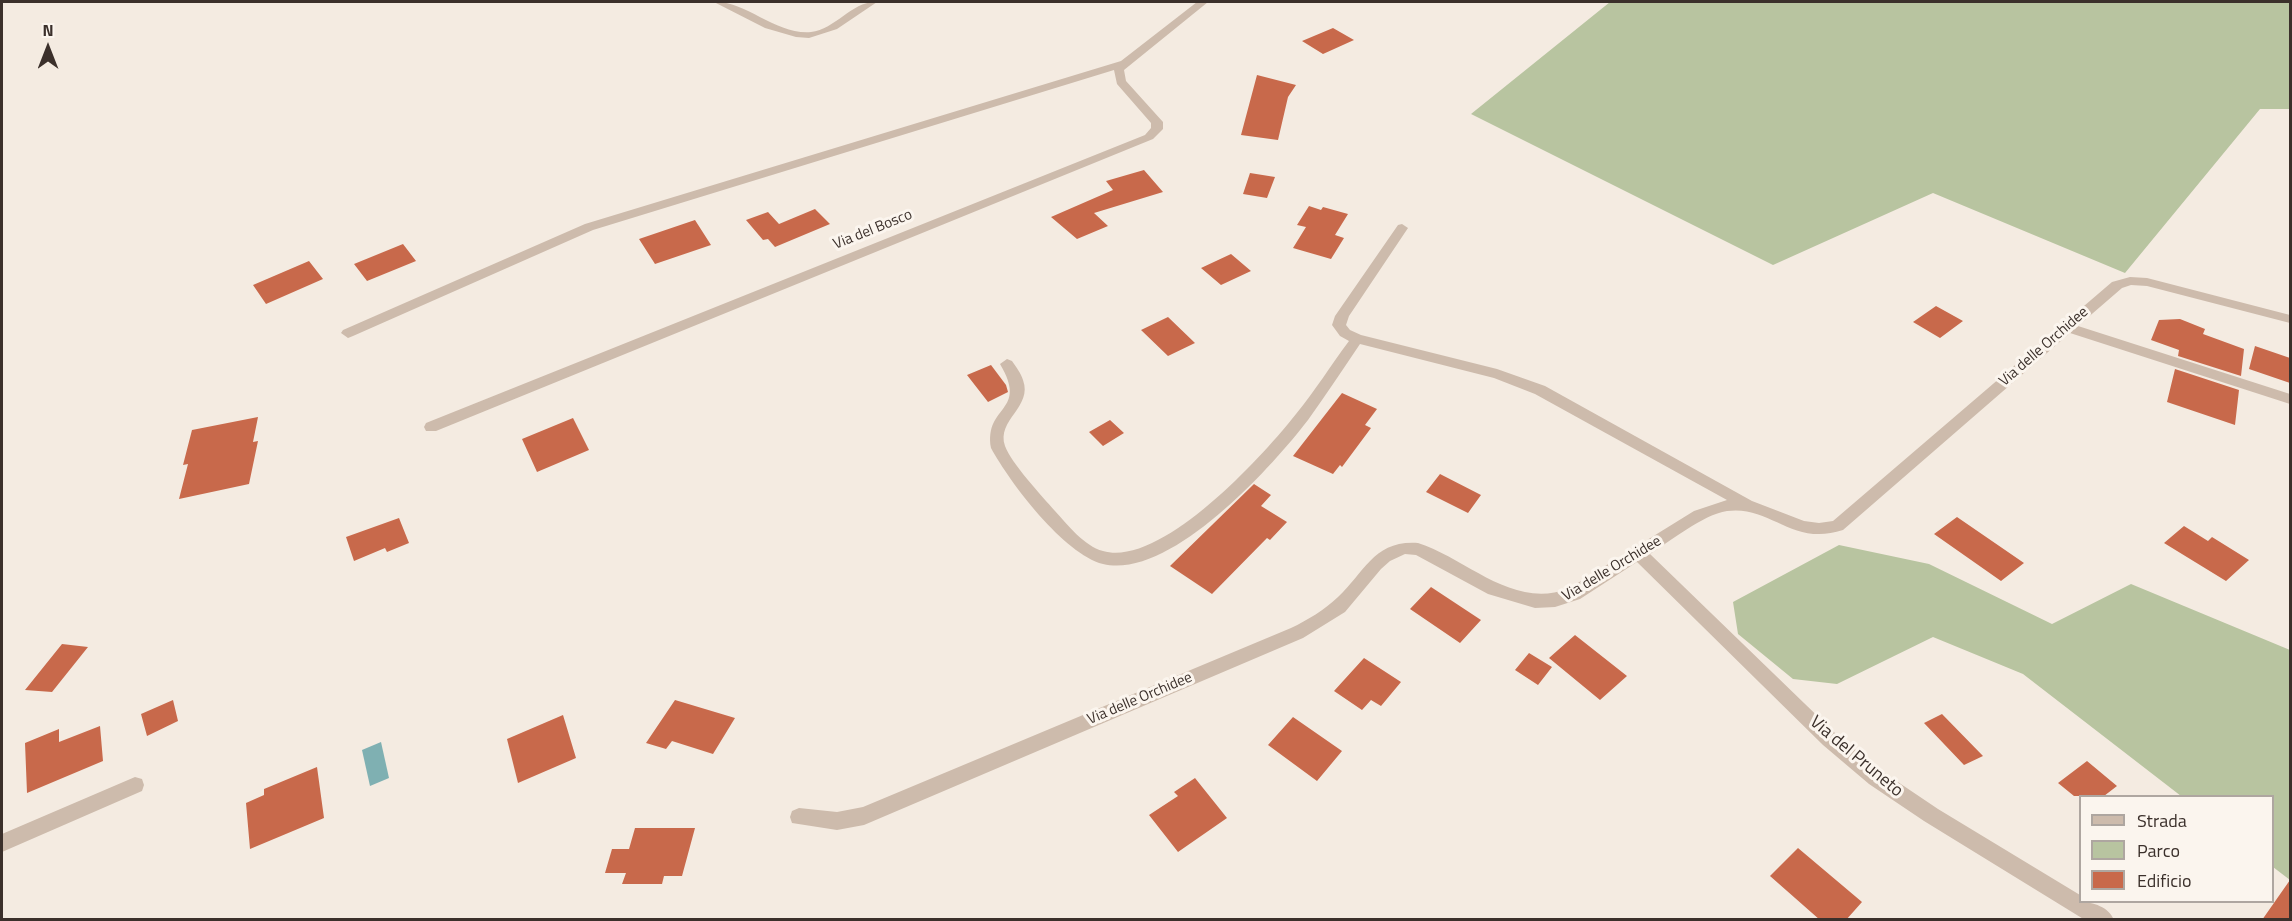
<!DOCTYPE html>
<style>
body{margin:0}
#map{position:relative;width:2292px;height:921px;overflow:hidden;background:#f4ebe1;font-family:"Titillium Web",sans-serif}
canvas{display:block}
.frame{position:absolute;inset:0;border:3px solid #3b302b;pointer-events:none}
.legend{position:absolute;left:2079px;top:795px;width:195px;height:108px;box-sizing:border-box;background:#fbf5ee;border:2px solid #aea6a0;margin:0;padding:8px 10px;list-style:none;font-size:18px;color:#3b302b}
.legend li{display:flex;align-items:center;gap:12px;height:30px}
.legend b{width:30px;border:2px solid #aea6a0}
.north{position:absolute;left:18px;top:18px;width:60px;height:60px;-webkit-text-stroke:4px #fbf5ee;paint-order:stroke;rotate:0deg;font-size:16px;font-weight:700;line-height:24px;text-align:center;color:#3b302b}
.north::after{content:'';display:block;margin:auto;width:21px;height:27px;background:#3b302b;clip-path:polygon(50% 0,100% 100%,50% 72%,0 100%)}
</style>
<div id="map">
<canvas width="2292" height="921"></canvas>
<div class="frame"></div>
<ul class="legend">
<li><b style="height:8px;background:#cdbbac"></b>Strada</li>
<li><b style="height:16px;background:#b8c4a0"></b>Parco</li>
<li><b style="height:16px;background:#c8694b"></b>Edificio</li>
</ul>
<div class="north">N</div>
</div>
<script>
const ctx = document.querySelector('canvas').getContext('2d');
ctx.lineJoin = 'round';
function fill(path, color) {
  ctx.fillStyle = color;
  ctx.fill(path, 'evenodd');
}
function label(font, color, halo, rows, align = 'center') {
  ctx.font = font + ' "Titillium Web",sans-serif';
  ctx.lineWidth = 6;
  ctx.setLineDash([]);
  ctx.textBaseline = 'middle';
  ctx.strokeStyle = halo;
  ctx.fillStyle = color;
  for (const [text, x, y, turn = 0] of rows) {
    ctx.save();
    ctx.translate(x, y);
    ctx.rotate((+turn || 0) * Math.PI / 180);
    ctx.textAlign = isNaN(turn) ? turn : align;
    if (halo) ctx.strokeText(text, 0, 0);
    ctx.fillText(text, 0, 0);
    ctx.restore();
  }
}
const green = new Path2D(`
 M1610 2H2290V109H2260L2125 273 1933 193 1773 265 1471 114Z
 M1839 545 1929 564 2052 624 2131 584 2290 650V880L2273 867 2272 796H2181L2023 674 1933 637 1837 684 1793 679 1738 634 1733 602Z`);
const water = new Path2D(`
 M381 742 389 778 370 786 362 750Z`);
const building = new Path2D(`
 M1333 28 1354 40 1323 54 1302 41Z
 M1257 75 1296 85 1288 97 1278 140 1241 135Z
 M1144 170 1163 192 1094 213 1108 226 1077 239 1051 217 1113 190 1106 181Z
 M1250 173 1275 177 1267 198 1243 194Z
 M1309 206 1321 210 1323 207 1348 214 1335 235 1344 238 1331 259 1293 248 1306 227 1297 225Z
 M815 209 830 224 775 247 768 239 763 240 746 220 768 212 779 224Z
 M695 220 711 245 655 264 639 239Z
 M403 244 416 261 367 281 354 264Z
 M1231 254 1251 271 1221 285 1201 268Z
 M309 261 323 279 266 304 253 285Z
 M1936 306 1963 321 1940 338 1913 322Z
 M1168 317 1195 343 1168 356 1141 330Z
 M2180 319 2205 329 2203 334 2244 349 2241 376 2178 356 2179 350 2151 340 2159 320Z
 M2255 346 2290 358V383L2249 369Z
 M991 365 1006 385 1008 392 988 402 967 375Z
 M2175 369 2239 390 2235 425 2167 402Z
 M1342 393 1377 409 1365 425 1371 428 1342 467 1340 465 1333 474 1293 456Z
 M258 417 253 442 258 441 249 484 179 499 188 464 183 465 192 430Z
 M573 418 589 450 537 472 522 439Z
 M1110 420 1124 433 1103 446 1089 432Z
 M1440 474 1481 495 1468 513 1426 492Z
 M1254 484 1271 495 1261 506 1287 522 1270 540 1267 538 1212 594 1170 566Z
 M1957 517 2024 563 2001 581 1934 534Z
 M399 518 409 543 387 552 385 548 354 561 346 537Z
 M2184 526 2208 541 2212 537 2249 560 2226 581 2164 543Z
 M1431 587 1481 620 1460 643 1410 609Z
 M1575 635 1627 676 1600 700 1549 658Z
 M62 644 88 647 52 692 25 690Z
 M1529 653 1552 667 1538 685 1515 670Z
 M1364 658 1401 682 1381 706 1371 700 1362 710 1334 691Z
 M173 700 178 721 147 736 141 714Z
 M675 700 735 718 713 754 672 741 666 749 646 743Z
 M1942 714 1983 756 1964 765 1924 723Z
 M563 715 576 758 518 783 507 739Z
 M1293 717 1342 751 1317 781 1268 745Z
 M100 726 103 761 27 793 25 743 59 729V742Z
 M2087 761 2117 786 2104 796H2074L2058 783Z
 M317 767 324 818 250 849 246 803 264 795V789Z
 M1195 778 1227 818 1178 852 1149 815 1178 796 1174 792Z
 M635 828H695L682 876H664L662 884H622L626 873H605L612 849H629Z
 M1798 848 1862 902 1846 920H1820L1770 876Z
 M2290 880V920H2262Z`);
const minor = new Path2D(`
 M714 2C745 0 776 35 811 32 836 29 853 0 877 2L837 29 809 38 796 37 765 28Z
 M1197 2H1208L1124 70 1126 81 1163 122V129L1153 139 436 431H426L424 427 426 423 1145 135 1151 128V123L1117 84 1114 70 593 230 353 336 348 338 341 333 343 330 585 224 1121 61Z
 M1402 224 1408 228 1349 316 1346 325 1350 330 1361 335 1497 369 1545 386 1752 501 1804 521 1819 523 1833 521 2112 282 2130 277 2147 278 2290 315V323L2147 286 2131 285 2122 288 2078 326 2290 394V404L2070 333 1843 530C1792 547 1771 505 1727 511 1702 515 1671 541 1650 554L1835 733 1883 772 1938 809 2080 895V902C2093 902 2109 907 2114 920H2085L1924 821 1869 784 1823 745 1637 562 1580 599 1555 607 1535 608 1488 594 1416 555 1405 554 1390 561 1381 569 1345 612 1303 638 864 825 837 830 792 823 790 817 792 811 799 808 837 812 863 807 1291 628C1308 620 1324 610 1338 597 1365 572 1374 540 1418 543 1468 559 1511 609 1568 589L1694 511 1727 500 1535 394 1494 378 1360 344C1343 369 1326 395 1308 420 1271 468 1170 580 1103 564 1064 554 1010 483 991 448 984 404 1029 413 1000 364L1007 359 1012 361C1016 367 1021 373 1023 380 1033 407 996 420 1005 446 1011 463 1042 496 1055 511 1068 525 1084 546 1103 551 1161 568 1263 456 1296 414 1315 391 1331 365 1349 341L1340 336 1332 325 1335 316 1398 225Z
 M135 777 142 779 144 785 142 791 2 852V834Z`);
const streetNames = [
 ["Via del Bosco",873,230,-22],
 ["Via delle Orchidee",2044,347,-41],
 ["Via delle Orchidee",1612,569,-31],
 ["Via delle Orchidee",1140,699,-23]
];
const nearStreetnames = [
 ["Via del Pruneto",1856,757,40]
];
fill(green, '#b8c4a0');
fill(water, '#7fb0b2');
fill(building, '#c8694b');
fill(minor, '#cdbbac');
label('15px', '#3b302b', '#fbf5ee', streetNames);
label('18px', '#3b302b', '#fbf5ee', nearStreetnames);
</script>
